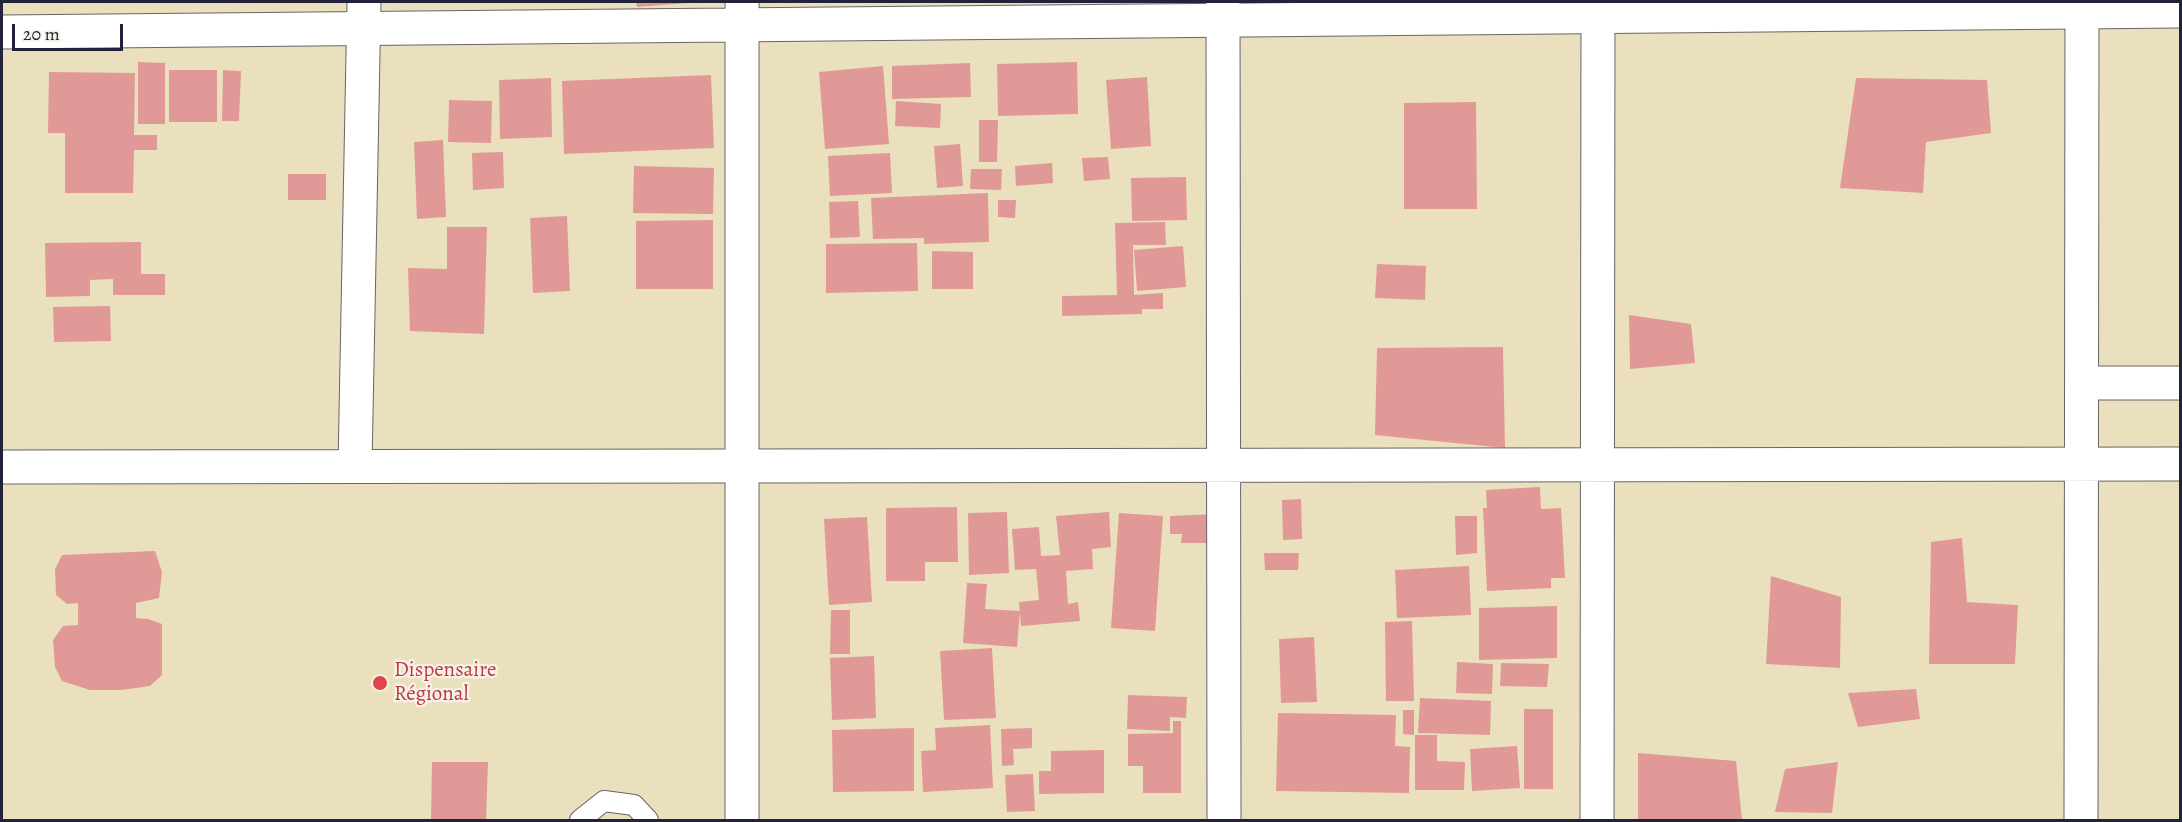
<!DOCTYPE html>
<meta charset="utf-8">
<style>
body{margin:0}
#map{position:relative;width:2182px;height:822px;overflow:hidden;background:#eae0bd;font-family:Alegreya,serif}
canvas{display:block}
.frame{position:absolute;inset:0;border:3px solid #22223b;pointer-events:none}
.scale{position:absolute;left:12px;top:24px;width:111px;height:27px;box-sizing:border-box;border:3px solid #22223b;border-top:0;padding-left:8px;font-size:18px;line-height:21px;white-space:nowrap;color:#22223b;-webkit-text-stroke:4px #f7f3e8;paint-order:stroke}
</style>
<div id="map">
<canvas width="2182" height="822"></canvas>
<div class="frame"></div>
<div class="scale">20 m</div>
</div>
<script>
const ctx = document.querySelector('canvas').getContext('2d');
ctx.lineJoin = 'round';
function fill(path, color) {
  ctx.fillStyle = color;
  ctx.fill(path, 'evenodd');
}
function strokePath(path, color, width, dash) {
  ctx.strokeStyle = color;
  ctx.lineWidth = width;
  ctx.lineCap = dash ? 'butt' : 'round';
  ctx.setLineDash(dash || []);
  ctx.stroke(path);
}
function label(font, color, halo, rows, align = 'center') {
  ctx.font = font + ' Alegreya,serif';
  ctx.lineWidth = 4.5;
  ctx.setLineDash([]);
  ctx.textBaseline = 'middle';
  ctx.strokeStyle = halo;
  ctx.fillStyle = color;
  for (const [text, x, y, turn = 0] of rows) {
    ctx.save();
    ctx.translate(x, y);
    ctx.rotate((+turn || 0) * Math.PI / 180);
    ctx.textAlign = isNaN(turn) ? turn : align;
    if (halo) ctx.strokeText(text, 0, 0);
    ctx.fillText(text, 0, 0);
    ctx.restore();
  }
}
const building = new Path2D(`
 M636 2H689V3L637 7Z
 M138 62 165 63V124H138Z
 M1077 62 1078 114 998 116 997 64Z
 M970 63 971 97 892 99V66Z
 M883 66 889 144 825 149 819 72Z
 M169 70H217V122H169Z
 M223 70 241 71 239 121H222Z
 M49 72 135 73 134 135H157V150H134L133 193H65V133H48Z
 M711 75 714 148 564 154 562 81Z
 M1147 77 1151 146 1111 149 1106 80Z
 M551 78 552 137 500 139 499 80Z
 M1856 78 1987 80 1991 133 1926 142 1923 193 1840 188Z
 M449 100 492 101 491 143 448 142Z
 M896 101 941 104 940 128 895 126Z
 M1476 102 1477 209H1404V103Z
 M979 120H998L997 162H979Z
 M443 140 446 217 417 219 414 142Z
 M960 144 963 186 937 188 934 146Z
 M503 152 504 188 473 190 472 153Z
 M890 153 892 193 830 196 828 156Z
 M1108 157 1110 179 1084 181 1082 158Z
 M1052 163 1053 183 1016 186 1015 166Z
 M634 166 714 168 713 214 633 213Z
 M971 169H1002L1001 190 970 189Z
 M288 174H326V200H288Z
 M1186 177 1187 220 1132 221 1131 178Z
 M988 193 989 242 924 244V238L873 239 871 198Z
 M998 200H1016L1015 218 998 217Z
 M858 201 860 237 830 238 829 202Z
 M567 216 570 291 533 293 530 218Z
 M713 220V289H636V221Z
 M1165 222 1166 245H1133L1134 295 1163 293V309H1142V314L1062 316V296L1117 295 1115 223Z
 M447 227H487L484 334 410 331 408 268 447 269Z
 M141 242V274H165V295H113V279L90 280V296L46 297 45 243Z
 M917 243 918 291 826 293V244Z
 M1183 246 1186 287 1137 291 1134 250Z
 M932 251 973 252V289H932Z
 M1377 264 1426 266 1425 300 1375 298Z
 M110 306 111 341 54 342 53 307Z
 M1629 315 1691 324 1695 363 1630 369Z
 M1503 347 1505 448 1375 435 1377 348Z
 M1540 487 1541 509 1561 508 1565 578H1551V588L1487 591 1483 508H1487L1486 490Z
 M1301 499 1302 539 1283 540 1282 500Z
 M957 507 958 562H925V581H886V508Z
 M1007 512 1009 573 969 575 968 513Z
 M1109 512 1111 547 1092 549 1093 569 1066 571 1068 604 1078 602 1080 621 1021 626 1019 602 1039 600 1036 569 1015 570 1012 529 1039 527 1041 556 1060 555 1056 516Z
 M1119 513 1163 516 1155 631 1111 628Z
 M1217 514V543H1181L1182 534H1170V516Z
 M1455 516H1477V553L1456 555Z
 M867 517 872 602 829 605 824 519Z
 M1962 538 1967 602 2018 605 2015 664H1929L1931 542Z
 M155 551 162 572 159 598 136 603V618L148 619 162 624V675L150 686 122 690H90L62 681 55 667 53 640 63 626 78 625V603L67 604 56 595 55 569 62 555Z
 M1264 553H1299L1298 570H1265Z
 M1469 566 1471 615 1397 618 1395 570Z
 M1771 576 1841 597 1840 668 1766 664Z
 M967 583 987 584 985 609 1020 611 1017 647 963 643Z
 M1557 606V658L1479 660V608Z
 M831 610H850V654H830Z
 M1412 621 1414 701H1386L1385 622Z
 M1314 637 1317 702 1281 703 1279 639Z
 M992 648 996 718 944 720 940 651Z
 M874 656 876 718 832 720 830 658Z
 M1457 662 1493 664 1492 694 1456 693Z
 M1501 663 1549 664 1547 687 1500 686Z
 M1916 689 1920 719 1858 727 1848 693Z
 M1128 695 1187 697 1186 718 1170 717V731L1127 729Z
 M1420 698 1491 701 1490 735 1418 733Z
 M1524 709H1553V789H1524Z
 M1403 710H1414V735L1403 734Z
 M1278 713 1396 715 1395 746 1410 747 1409 793 1276 791Z
 M1173 721H1181V793H1143V766H1128V734L1173 733Z
 M990 725 993 788 923 792 921 751 936 750 935 728Z
 M914 728V791L833 792 832 730Z
 M1032 728V748L1013 749 1014 765 1002 766 1001 729Z
 M1415 735H1437V761L1465 762 1464 790H1415Z
 M1517 746 1520 788 1472 791 1470 749Z
 M1104 750V793L1039 794V771H1051V751Z
 M1638 753 1736 761 1742 820H1638Z
 M432 762H488L486 820H431Z
 M1838 762 1832 813 1775 812 1785 769Z
 M1033 774 1035 811 1007 812 1005 775Z`);
const service = new Path2D(`
 M580 820 604 801 634 805 648 820`);
const minor = new Path2D(`
 M1223 2 1224 820
 M2082 383H2180
 M355 466 364 2
 M2 467 2180 464
 M1597 820 1598 2
 M2081 820 2082 2`);
const tertiary = new Path2D(`
 M742 2V820
 M2 32 2180 11`);
const markers = [
 [380,683,8,"#e0444e"]
];
const healthNames = [
 ["Dispensaire",394,671],
 ["Régional",394,695]
];
fill(building, '#e19997');
strokePath(service, '#686468', 22);
strokePath(minor, '#686468', 35);
strokePath(tertiary, '#686468', 35);
strokePath(service, '#fff', 20);
strokePath(minor, '#fff', 33);
strokePath(tertiary, '#fff', 33);
for (const [x, y, r, color] of markers) {
  const dot = new Path2D();
  dot.arc(x, y, r, 0, 2 * Math.PI);
  ctx.fillStyle = color;
  ctx.fill(dot);
  strokePath(dot, '#f7f3e8', 2);
}
label('21px', '#be3a42', '#f7f3e8', healthNames, 'left');
</script>
